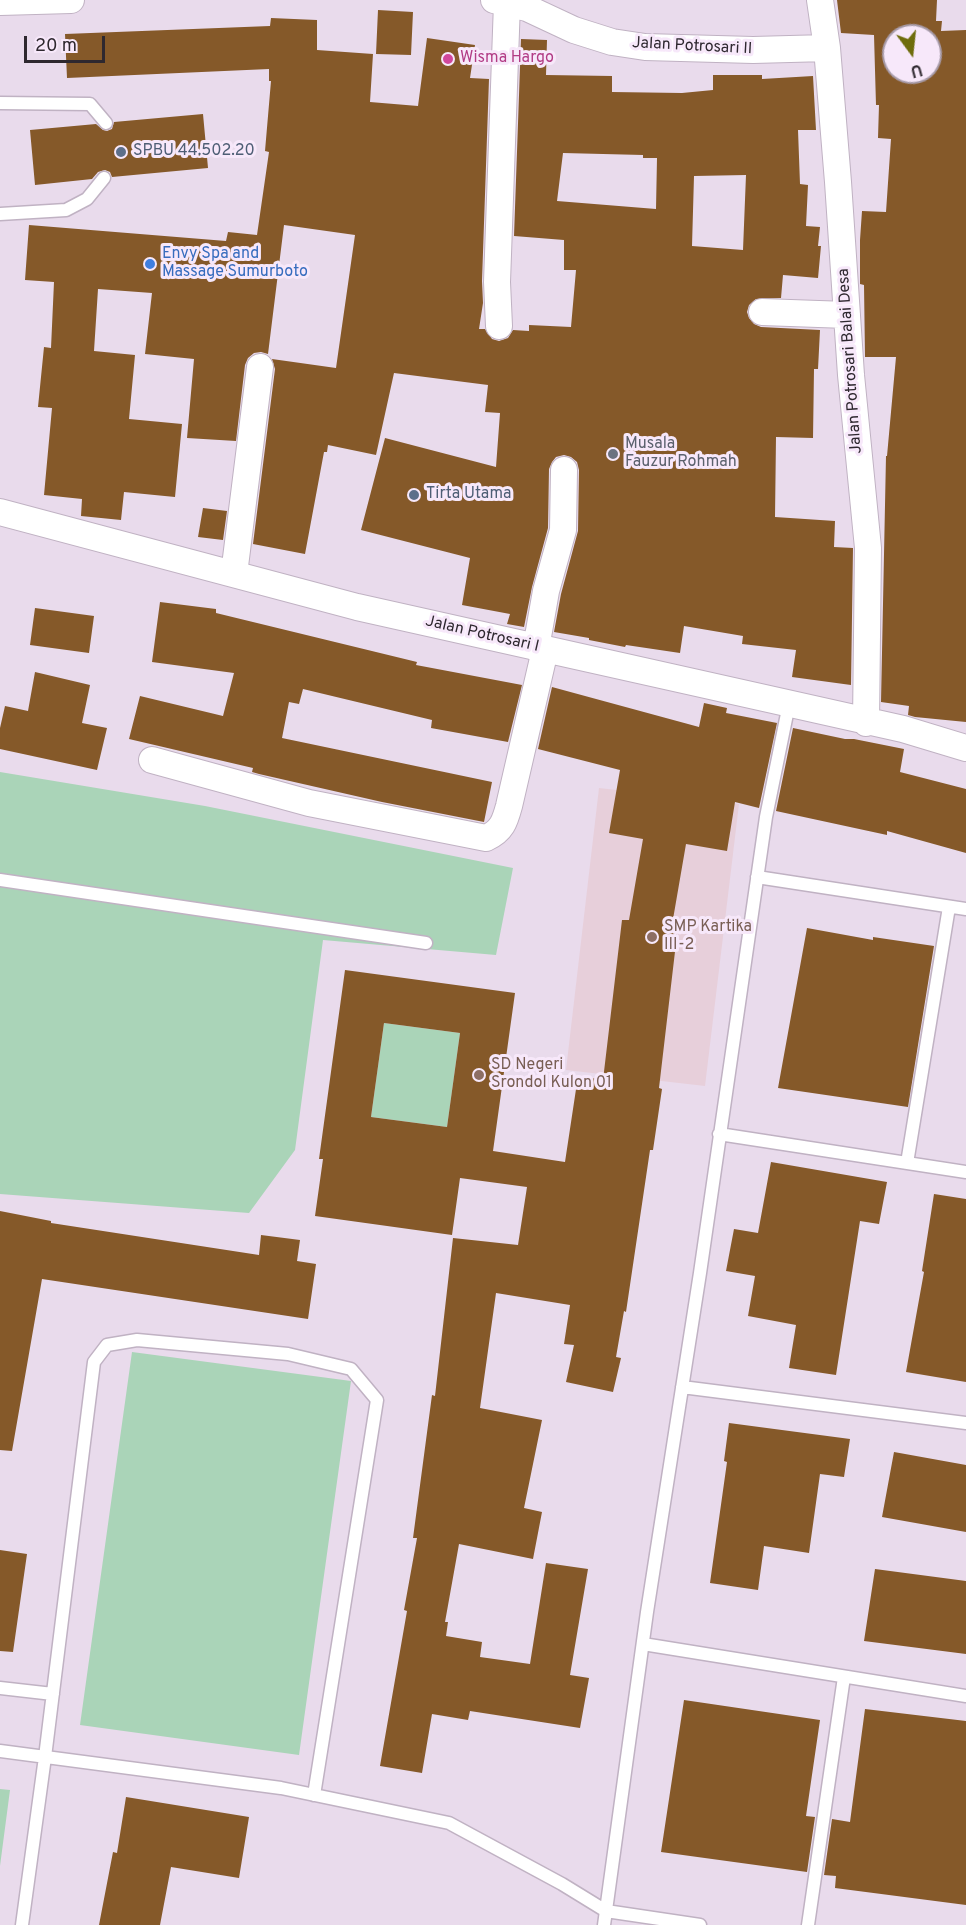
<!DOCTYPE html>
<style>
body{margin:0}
#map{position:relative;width:966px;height:1925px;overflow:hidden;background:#e9dbec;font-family:Overpass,sans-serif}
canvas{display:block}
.north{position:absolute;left:882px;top:24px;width:60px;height:60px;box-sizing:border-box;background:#f7e8fa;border:2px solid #a79ba9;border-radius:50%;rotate:165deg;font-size:16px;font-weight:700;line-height:24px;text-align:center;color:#2e282f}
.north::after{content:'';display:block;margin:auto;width:21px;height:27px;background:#6e6c0c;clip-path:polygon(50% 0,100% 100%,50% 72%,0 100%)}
.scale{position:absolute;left:24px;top:36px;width:81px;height:27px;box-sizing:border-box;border:3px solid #2e282f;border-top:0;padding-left:8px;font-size:18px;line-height:21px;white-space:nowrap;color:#2e282f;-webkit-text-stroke:4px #f7e8fa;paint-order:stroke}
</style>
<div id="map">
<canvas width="966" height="1925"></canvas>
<div class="north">U</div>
<div class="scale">20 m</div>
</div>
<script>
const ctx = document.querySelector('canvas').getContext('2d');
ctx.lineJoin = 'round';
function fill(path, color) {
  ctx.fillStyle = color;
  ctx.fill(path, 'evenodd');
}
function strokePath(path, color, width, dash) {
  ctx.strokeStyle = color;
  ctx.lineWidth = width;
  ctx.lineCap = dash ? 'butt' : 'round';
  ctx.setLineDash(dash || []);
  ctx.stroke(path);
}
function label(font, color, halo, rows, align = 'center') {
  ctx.font = font + ' Overpass,sans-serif';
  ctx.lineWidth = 6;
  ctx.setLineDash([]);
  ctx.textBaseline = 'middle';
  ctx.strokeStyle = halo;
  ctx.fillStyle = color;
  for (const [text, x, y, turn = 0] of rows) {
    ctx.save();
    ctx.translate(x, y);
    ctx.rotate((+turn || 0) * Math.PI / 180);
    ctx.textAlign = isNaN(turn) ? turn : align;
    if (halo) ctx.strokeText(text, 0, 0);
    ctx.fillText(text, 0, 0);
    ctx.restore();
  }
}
const education = new Path2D(`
 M599 788 739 804 705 1086 566 1070Z`);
const green = new Path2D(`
 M0 772 205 806 513 868 496 955 323 940 295 1150 249 1213 0 1194Z
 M384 1023 460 1033 447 1127 371 1117Z
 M132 1352 351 1381 299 1755 80 1725Z
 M0 1789 10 1790 0 1866Z`);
const building = new Path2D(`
 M837 0H937L936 21H942L941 31 966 30V722L915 717 908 715 909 706 881 702 886 456H887L896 357H865L864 285 860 284V240L862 211 886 212 891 139 878 138 879 105H876L874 35 841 33ZM894 36H930V72H894Z
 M378 10 413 12 411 55 376 54Z
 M271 18 317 20V50L373 54 370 102 418 106 427 38 475 45 470 78 489 79 482 281 483 303 479 329H485L492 339 499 341 508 338 513 330 529 331V325L571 327 576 270H564V240L514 236 521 39 547 40 546 75 612 76V92L682 93 713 90V75H762V79L813 76 816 130H798L800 184 808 185 806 226 820 227 818 246H821L818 278 783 275 781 298 756 299 749 305 747 312 749 318 754 324 761 327 820 330 818 369H814L813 438 776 437 775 517 835 521 834 547 853 548 851 685 792 677 796 650 742 644 743 636 684 626 680 653 626 645 625 647 589 640V638L554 632 561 594 578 531 579 470 577 462 571 457 564 455 556 457 552 462 549 469 548 528 532 587 524 627 507 624 510 614 462 605 470 558 361 530 385 438 496 467 500 413 485 412 488 385 394 373 376 455 328 445 327 452H324L305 554 253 544 275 369 272 359 336 368 355 235 284 225 268 354 261 352 254 353 248 358 245 365 236 441 187 438 194 359 145 354 152 293 98 289 94 351 135 355 129 419 182 424 175 497 124 492 121 520 81 516 82 499 44 495 52 408 38 407 44 347 51 348 54 282 25 280 29 225 226 241 228 232 257 235 269 152 265 151 271 81H269V69L67 78 65 34 270 26ZM563 153 643 155V158H657L656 209 557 201ZM746 175 743 250 692 246 694 176Z
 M203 114 208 168 112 177 110 172 105 170 98 172 92 179 35 185 30 130 96 124 103 130 107 131 112 129 114 122Z
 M203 508 227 511 223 540 198 537Z
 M160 602 216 609V613L417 662 416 665 522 685 508 742 431 728 432 720 303 689 299 704 289 702 282 738 492 782 484 822 382 802 259 774 252 772 253 768 129 739 140 696 223 716 234 673 152 662Z
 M35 608 94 616 89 653 30 645Z
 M35 672 90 685 82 723 107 728 97 770 0 749V728L5 706 28 711Z
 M552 687 699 727 704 703 727 708 726 713 777 723 759 808 735 802 727 851 686 844 672 925 678 926 659 1088 662 1089 653 1150H650L626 1312 624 1311 616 1357 621 1358 613 1392 566 1382 574 1345 564 1344 570 1305 496 1293 480 1408 542 1420 524 1508 542 1512 533 1559 459 1544 445 1622H448L446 1636 482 1642 480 1657 530 1664 546 1563 588 1569 570 1675 589 1678 580 1728 470 1711 468 1720 432 1714 422 1773 380 1766 407 1611 404 1610 417 1538H413L432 1395 435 1396 453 1238 518 1245 527 1187 460 1178 452 1235 315 1216 323 1159H319L345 970 515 993 493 1151 565 1162 578 1076 603 1080 622 920H629L643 839 609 833 620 770 538 749ZM384 1023 460 1033 447 1127 371 1117Z
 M793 728 845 739H854L904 749 900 772 966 789V853L887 831V835L776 811Z
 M807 928 873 940V937L934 946 908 1107 778 1088Z
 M771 1162 887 1182 879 1224 860 1221 836 1375 789 1368 796 1325 748 1316 755 1276 726 1271 734 1229 758 1233Z
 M934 1194 966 1199V1382L906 1372 924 1272 922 1271Z
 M0 1211 51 1221V1223L259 1255 261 1235 300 1240 297 1261 316 1264 308 1319 42 1279 12 1451 0 1450Z
 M729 1423 850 1439 844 1477 820 1474 809 1553 764 1546 758 1590 710 1583 727 1462 724 1461Z
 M894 1452 966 1465V1532L882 1517Z
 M0 1550 27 1554 13 1652 0 1651Z
 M875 1569 966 1581V1654L864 1641Z
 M684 1700 820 1720 806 1816 815 1817 807 1872 661 1852Z
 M865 1709 966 1721V1905L835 1888 836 1876 824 1875 832 1819 850 1822Z
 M126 1797 249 1817 239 1878 171 1867 160 1925H99L113 1852 117 1853Z`);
const lane = new Path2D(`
 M0 103 90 104 106 123
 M0 214 66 210 87 199 104 178
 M757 877 966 909
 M0 880 426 943
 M719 1134 966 1172
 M907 1163 949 907
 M682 1387 966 1423
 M643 1644 966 1696
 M0 1688 53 1694
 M0 1751 281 1788 449 1823 562 1884 606 1911 700 1925
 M22 1925 45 1757 94 1362 107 1345 137 1340 288 1354 351 1369 377 1400 314 1795
 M604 1925 647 1612 700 1273 766 817 789 704
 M808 1925 844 1677`);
const street = new Path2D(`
 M494 0 527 8 574 30 612 42 645 47 753 50 827 48
 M820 0 827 48 838 182 851 375 868 548 866 723
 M0 2 71 0
 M762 312 847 315
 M499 326 497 282 507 3
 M0 512 357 607 903 729 966 748
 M234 574 260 367
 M536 648 546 591 563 530 564 470
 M152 760 309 803 486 838C502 831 505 821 509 806L545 650`);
const markers = [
 [448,59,6,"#d1479c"],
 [121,152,6,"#5c6f8a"],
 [150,264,6,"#3f7fe0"],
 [613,454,6,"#6b7280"],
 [414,495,6,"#5c6f8a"],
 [652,937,6,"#8d6e63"],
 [479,1075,6,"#8d6e63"]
];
const streetNames = [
 ["Jalan Potrosari II",692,47,3],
 ["Jalan Potrosari Balai Desa",851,361,-94],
 ["Jalan Potrosari I",482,635,13]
];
const hotelNames = [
 ["Wisma Hargo",460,59]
];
const serviceNames = [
 ["SPBU 44.502.20",133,152],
 ["Tirta Utama",426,495]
];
const shopNames = [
 ["Envy Spa and",162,255],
 ["Massage Sumurboto",162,273]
];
const worshipNames = [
 ["Musala",625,445],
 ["Fauzur Rohmah",625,463]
];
const educationNames = [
 ["SMP Kartika",664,928],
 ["III-2",664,946],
 ["SD Negeri",491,1066],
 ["Srondol Kulon 01",491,1084]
];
fill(education, '#e7cfda');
fill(green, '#aad4b8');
fill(building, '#855929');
strokePath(lane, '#c0b2c3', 15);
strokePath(street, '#c0b2c3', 28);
strokePath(lane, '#fff', 12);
strokePath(street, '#fff', 26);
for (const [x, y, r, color] of markers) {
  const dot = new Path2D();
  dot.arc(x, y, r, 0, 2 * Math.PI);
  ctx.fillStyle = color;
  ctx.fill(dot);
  strokePath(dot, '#f7e8fa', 2);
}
label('16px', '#2e282f', '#f7e8fa', streetNames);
label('16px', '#b23c85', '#f7e8fa', hotelNames, 'left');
label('16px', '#4e5e75', '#f7e8fa', serviceNames, 'left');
label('16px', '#366cbe', '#f7e8fa', shopNames, 'left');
label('16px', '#5b616d', '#f7e8fa', worshipNames, 'left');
label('16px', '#785e54', '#f7e8fa', educationNames, 'left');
</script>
